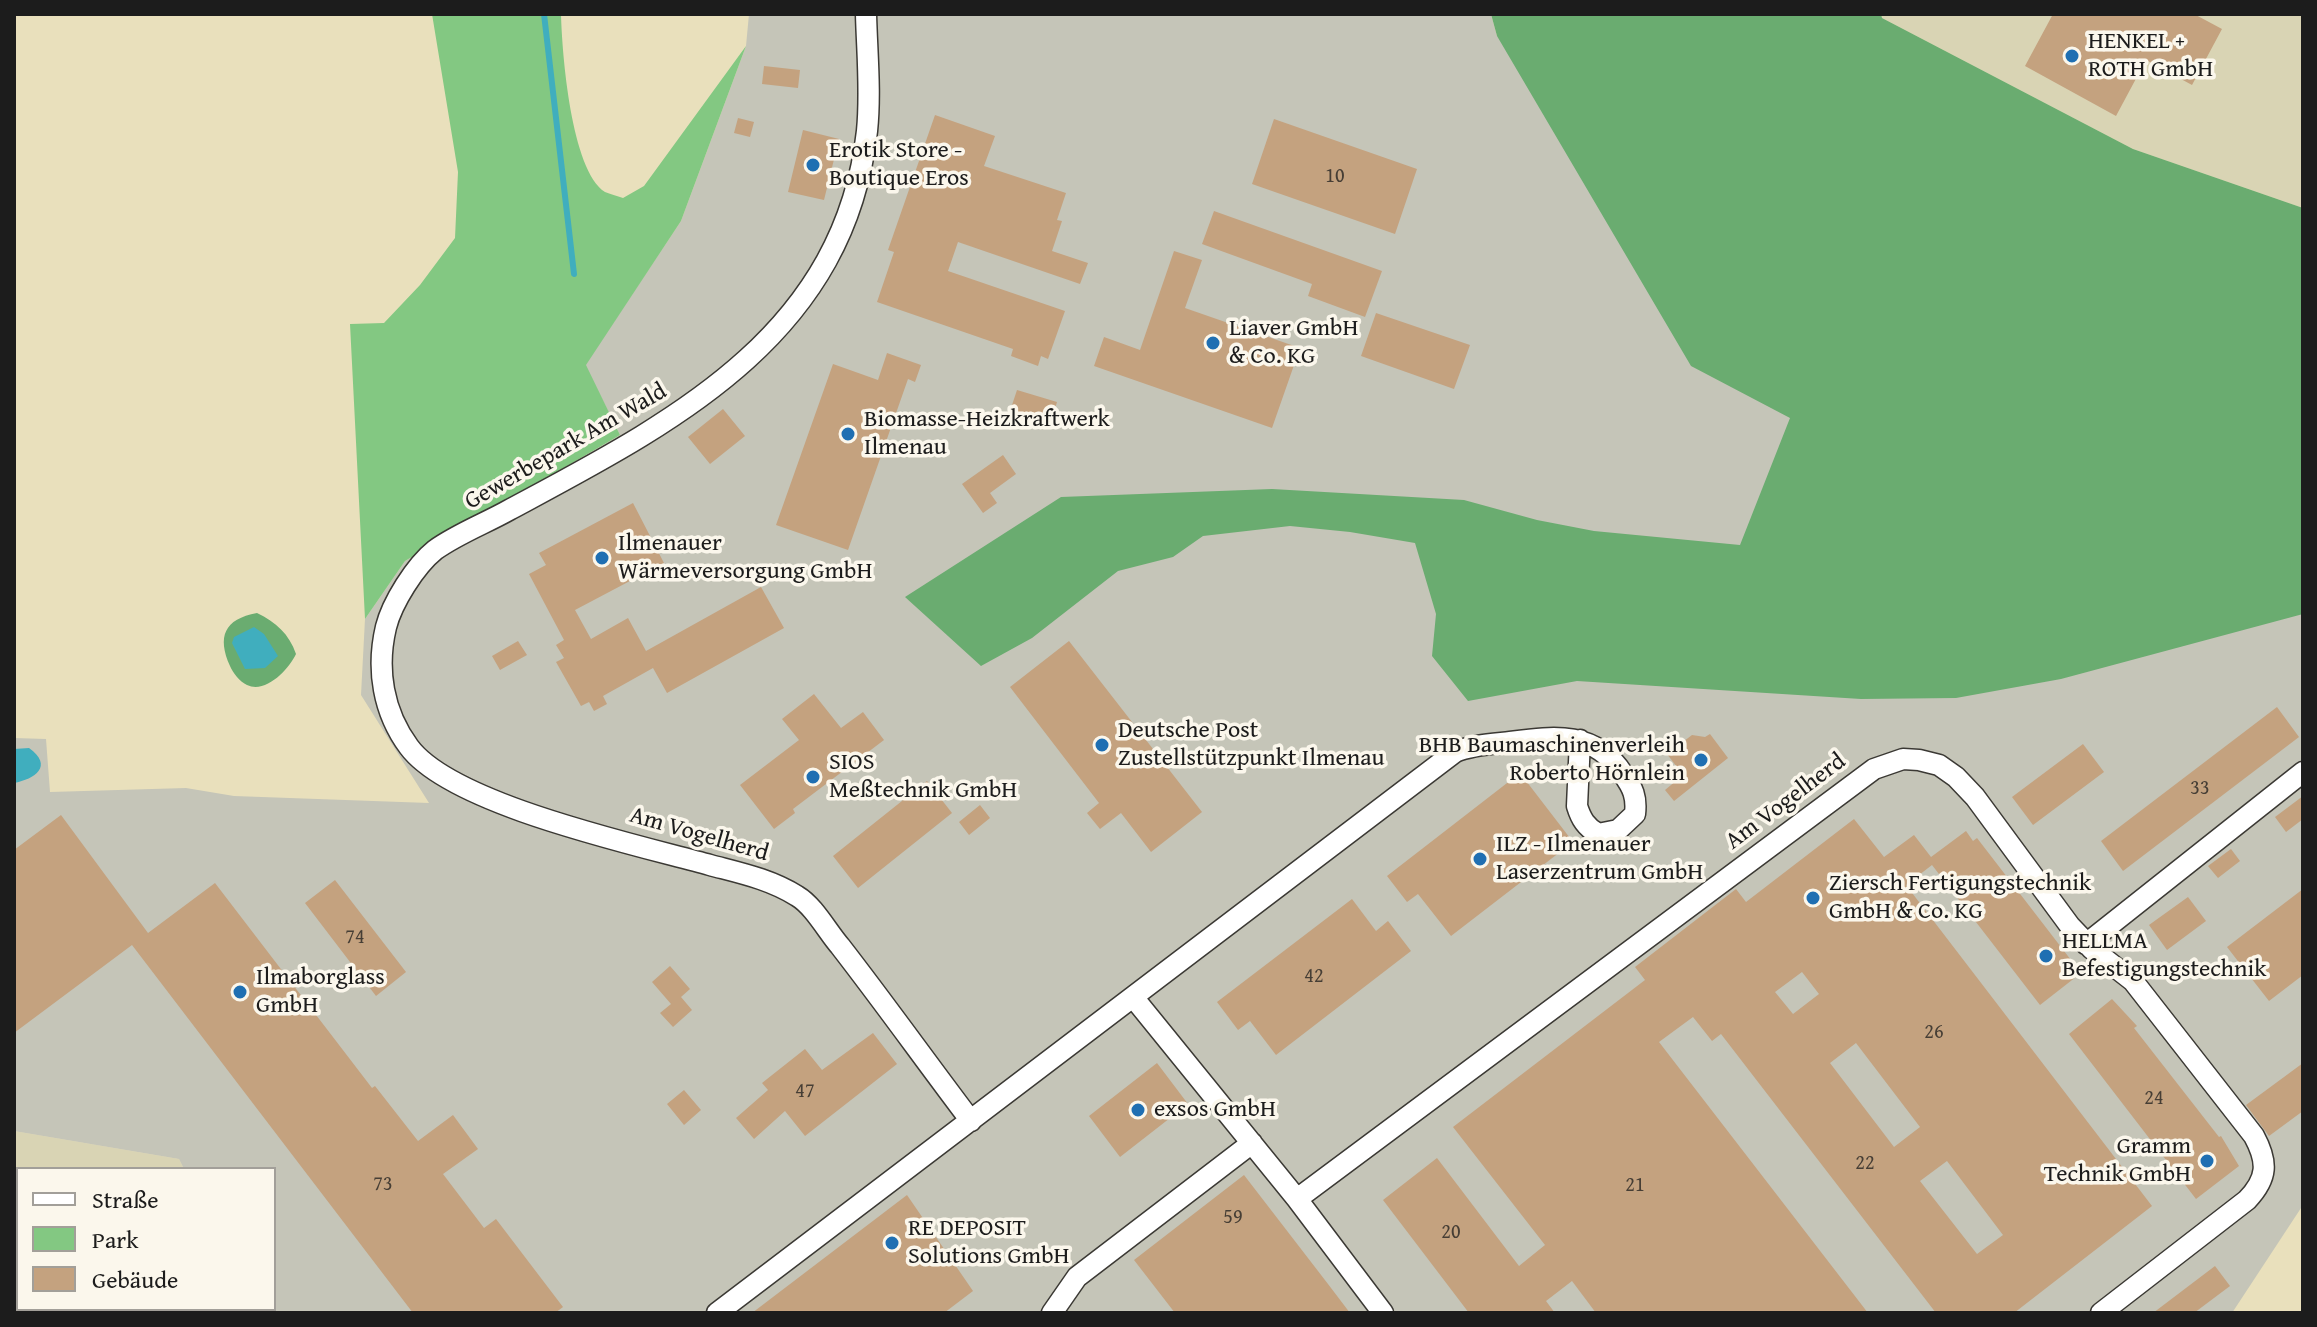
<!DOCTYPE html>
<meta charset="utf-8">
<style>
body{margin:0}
#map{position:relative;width:2317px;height:1327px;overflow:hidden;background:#e9e0bc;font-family:"Gentium Book Plus",serif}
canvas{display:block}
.frame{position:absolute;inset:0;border:16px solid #1c1c1c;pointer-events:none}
.legend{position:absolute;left:16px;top:1167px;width:260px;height:144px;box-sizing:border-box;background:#fbf7ec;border:2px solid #a29f99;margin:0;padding:10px 14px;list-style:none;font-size:24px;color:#1c1c1c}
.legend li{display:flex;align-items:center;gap:16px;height:40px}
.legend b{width:40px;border:2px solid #a29f99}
</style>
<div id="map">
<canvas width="2317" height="1327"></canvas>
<div class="frame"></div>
<ul class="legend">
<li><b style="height:10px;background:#fff"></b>Straße</li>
<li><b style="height:22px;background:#83c882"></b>Park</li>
<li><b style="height:22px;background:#c4a27f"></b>Gebäude</li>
</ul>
</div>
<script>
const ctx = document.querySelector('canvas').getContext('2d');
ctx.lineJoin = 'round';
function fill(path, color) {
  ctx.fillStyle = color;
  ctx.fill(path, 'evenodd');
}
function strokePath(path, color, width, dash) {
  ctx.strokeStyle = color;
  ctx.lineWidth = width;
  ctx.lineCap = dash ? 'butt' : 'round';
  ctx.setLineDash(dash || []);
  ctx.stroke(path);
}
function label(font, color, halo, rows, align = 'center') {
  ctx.font = font + ' "Gentium Book Plus",serif';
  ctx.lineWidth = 7;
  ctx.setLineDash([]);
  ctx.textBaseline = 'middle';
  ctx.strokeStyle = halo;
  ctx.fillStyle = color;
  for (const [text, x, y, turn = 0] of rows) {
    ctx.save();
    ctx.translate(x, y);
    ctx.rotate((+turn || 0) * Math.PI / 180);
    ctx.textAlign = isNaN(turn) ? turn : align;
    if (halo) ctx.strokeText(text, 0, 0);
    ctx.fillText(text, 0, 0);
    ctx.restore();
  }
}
const built = new Path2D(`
 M1881 14H2303V208L2133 149 1882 18Z
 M14 1131 179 1159 184 1169H18V1309H252L254 1313H14Z`);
const industrial = new Path2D(`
 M749 14H1491L1497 36 2303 536V1205L2232 1313H254L252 1309H274V1169H184L179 1159 14 1131V738L46 739 50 792 186 788 234 796 429 803 361 695 365 619 405 561 620 435 585 365 681 221 746 46Z`);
const green = new Path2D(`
 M432 14H561C562 53 571 170 605 192 610 194 617 196 623 198L644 186 746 46 681 221 586 365 620 435 405 561 365 619 350 324 384 323 420 285 455 238 458 172Z`);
const forest = new Path2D(`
 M1491 14H1881L1882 18 2133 149 2303 208V614L2061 679 1956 698 1861 699 1577 681 1468 701 1432 656 1436 614 1415 543 1350 532 1290 526 1203 536 1173 557 1118 571 1032 638 981 666 905 597 1061 497 1272 489 1464 500 1537 520 1594 531 1740 545 1790 418 1691 366 1497 36Z
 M257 613C276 622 289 634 296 654 289 669 266 694 247 685 240 682 233 673 230 666 217 637 224 619 257 613Z`);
const water = new Path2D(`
 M254 627 264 634 278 656 265 668 245 669 232 643 234 637Z
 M29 748C54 766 35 779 14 783V749Z`);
const stream = new Path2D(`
 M544 14 574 274`);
const building = new Path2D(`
 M2053 14H2194L2222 29 2192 85 2146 60 2116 116 2025 66Z
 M764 66 800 70 798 88 762 84Z
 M935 115 995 136 984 166 1066 193 1057 220 1062 221 1052 251 1088 263 1080 284 958 242 948 271 1065 311 1048 359 1041 356 1038 366 1011 356 1013 349 877 302 894 252 888 250Z
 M738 118 754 122 750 137 734 133Z
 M1274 119 1417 169 1395 234 1252 184Z
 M803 130 839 139 824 200 788 192Z
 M1214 211 1382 271 1365 317 1308 296 1312 284 1202 244Z
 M1174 251 1202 260 1185 308 1300 348 1272 428 1094 366 1104 337 1140 350Z
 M1376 313 1470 345 1454 389 1361 356Z
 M887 353 921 365 915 382 908 379 848 550 776 525 833 364 878 380Z
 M1017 390 1057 402 1049 429 1008 417Z
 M723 409 745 436 710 464 688 437Z
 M1003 455 1016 474 990 493 997 503 983 513 962 484Z
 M633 503 664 563 575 610 591 639 628 618 646 651 761 587 784 628 667 693 653 668 603 696 607 704 594 711 589 702 581 706 556 662 564 658 556 645 564 640 529 574 546 565 539 553Z
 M518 641 527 655 500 670 492 656Z
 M1069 641 1202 812 1151 852 1121 813 1100 829 1087 813 1099 803 1010 687Z
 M814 694 841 728 863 712 884 740 793 809 795 813 774 829 740 785 799 740 782 719Z
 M2277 707 2299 737 2123 871 2101 841Z
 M1710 734 1728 758 1674 801 1665 790 1683 775 1667 754 1692 735 1705 737Z
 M2083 744 2104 772 2033 825 2012 797Z
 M1520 773 1573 842 1451 936 1418 894 1407 902 1387 876Z
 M927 781 952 813 858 888 833 856Z
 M2303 796V819L2286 832 2275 817Z
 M980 805 990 818 969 835 959 822Z
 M61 815 148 933 215 883 372 1088 375 1086 418 1141 453 1115 478 1149 443 1174 484 1228 496 1219 563 1307 555 1313H413L132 945 14 1033V850Z
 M1854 819 1884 857 1914 835 1931 857 1966 831 1973 841 1977 838 2081 973 2040 1005 1932 865 1906 885 2152 1206 2014 1313H1936L1721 1034 1712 1041 1693 1017 1659 1042 1868 1313H1596L1572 1281 1546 1301 1555 1313H1469L1383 1200 1437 1158 1519 1266 1545 1245 1453 1127 1645 980 1635 967 1736 889 1746 902ZM1802 972 1819 994 1793 1014 1775 992ZM1856 1043 1920 1127 1894 1147 1830 1063ZM1947 1161 2003 1235 1977 1254 1920 1181Z
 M2231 849 2240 861 2218 878 2208 866Z
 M335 880 406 972 376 996 305 903Z
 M2303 889V975L2269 1001 2227 947Z
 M2188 897 2206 921 2167 950 2149 925Z
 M1352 899 1376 931 1388 921 1411 951 1276 1055 1250 1021 1238 1030 1217 1002Z
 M670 966 690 989 681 997 692 1010 673 1027 660 1013 671 1004 652 982Z
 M2112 999 2137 1026 2134 1028 2219 1137 2221 1136 2239 1166 2196 1199 2069 1034Z
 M873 1033 897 1064 805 1136 785 1111 754 1139 736 1118 768 1090 762 1083 805 1049 822 1070Z
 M1157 1063 1188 1104 1120 1157 1089 1116Z
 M2303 1063V1111L2269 1136 2246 1105Z
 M684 1090 701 1110 684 1125 667 1104Z
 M1244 1175 1328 1284 1350 1313H1175L1134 1260Z
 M907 1195 973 1291 944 1313H752Z
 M2215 1266 2230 1286 2194 1313H2153Z`);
const street = new Path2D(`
 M866 14C867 53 871 92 867 131 844 337 671 423 509 510 486 523 457 534 435 550 415 566 392 603 386 627 376 669 383 712 409 747 452 805 638 845 710 865 740 873 770 879 797 896 814 906 827 931 840 946 885 1004 927 1063 971 1121
 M2086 944 2303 772
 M1133 997 1297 1199 1383 1313
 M1297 1199 1874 769 1903 759 1919 760 1939 765 1956 777 1975 797 2070 926 2092 949 2133 981 2254 1136C2268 1162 2268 1178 2247 1200L2101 1313
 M68 1313V1309
 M86 1313 94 1309
 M717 1313 1455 752C1472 745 1492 744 1510 742 1556 736 1595 731 1623 774 1633 788 1637 797 1635 814L1618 830 1598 834C1586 827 1581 819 1577 806L1580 740
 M1052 1313 1077 1277 1252 1143`);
const markers = [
 [2072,56,8,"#1f6fb2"],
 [813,165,8,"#1f6fb2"],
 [1213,343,8,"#1f6fb2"],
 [848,434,8,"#1f6fb2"],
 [602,558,8,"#1f6fb2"],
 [1102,745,8,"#1f6fb2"],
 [1701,760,8,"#1f6fb2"],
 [813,777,8,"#1f6fb2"],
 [1480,859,8,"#1f6fb2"],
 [1813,898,8,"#1f6fb2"],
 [2046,956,8,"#1f6fb2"],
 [240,992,8,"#1f6fb2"],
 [1138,1110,8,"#1f6fb2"],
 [2207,1161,8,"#1f6fb2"],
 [892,1243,8,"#1f6fb2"]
];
const numberNames = [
 ["10",1335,177],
 ["33",2200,789],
 ["74",355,938],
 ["42",1314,977],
 ["26",1934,1033],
 ["47",805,1092],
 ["24",2154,1099],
 ["22",1865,1164],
 ["73",383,1185],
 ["21",1635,1186],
 ["59",1233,1218],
 ["20",1451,1233]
];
const poiNames = [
 ["HENKEL +",2088,42],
 ["ROTH GmbH",2088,70],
 ["Erotik Store -",829,151],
 ["Boutique Eros",829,179],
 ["Liaver GmbH",1229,329],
 ["& Co. KG",1229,357],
 ["Biomasse-Heizkraftwerk",864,420],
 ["Ilmenau",864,448],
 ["Ilmenauer",618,544],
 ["Wärmeversorgung GmbH",618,572],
 ["Deutsche Post",1118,731],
 ["Zustellstützpunkt Ilmenau",1118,759],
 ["BHB Baumaschinenverleih",1685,746,"right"],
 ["Roberto Hörnlein",1685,774,"right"],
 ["SIOS",829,763],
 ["Meßtechnik GmbH",829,791],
 ["ILZ - Ilmenauer",1496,845],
 ["Laserzentrum GmbH",1496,873],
 ["Ziersch Fertigungstechnik",1829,884],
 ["GmbH & Co. KG",1829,912],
 ["HELLMA",2062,942],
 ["Befestigungstechnik",2062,970],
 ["Ilmaborglass",256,978],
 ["GmbH",256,1006],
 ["exsos GmbH",1154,1110],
 ["Gramm",2191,1147,"right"],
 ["Technik GmbH",2191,1175,"right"],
 ["RE DEPOSIT",908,1229],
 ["Solutions GmbH",908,1257]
];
const streetNames = [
 ["Gewerbepark Am Wald",566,447,-30],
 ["Am Vogelherd",1786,802,-37],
 ["Am Vogelherd",699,835,16]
];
fill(built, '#d9d4b4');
fill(industrial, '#c5c5b8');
fill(green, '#83c882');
fill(forest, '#6aac70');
fill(water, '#40aebe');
strokePath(stream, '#40aebe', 6);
fill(building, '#c4a27f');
strokePath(street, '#3b3934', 23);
strokePath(street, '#fff', 20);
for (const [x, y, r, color] of markers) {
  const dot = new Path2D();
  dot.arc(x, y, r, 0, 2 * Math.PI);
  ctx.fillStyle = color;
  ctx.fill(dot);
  strokePath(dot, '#fbf7ec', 3);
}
label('20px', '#463e35', null, numberNames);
label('24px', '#1c1c1c', '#fbf7ec', poiNames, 'left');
label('24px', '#1c1c1c', '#fbf7ec', streetNames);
</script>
